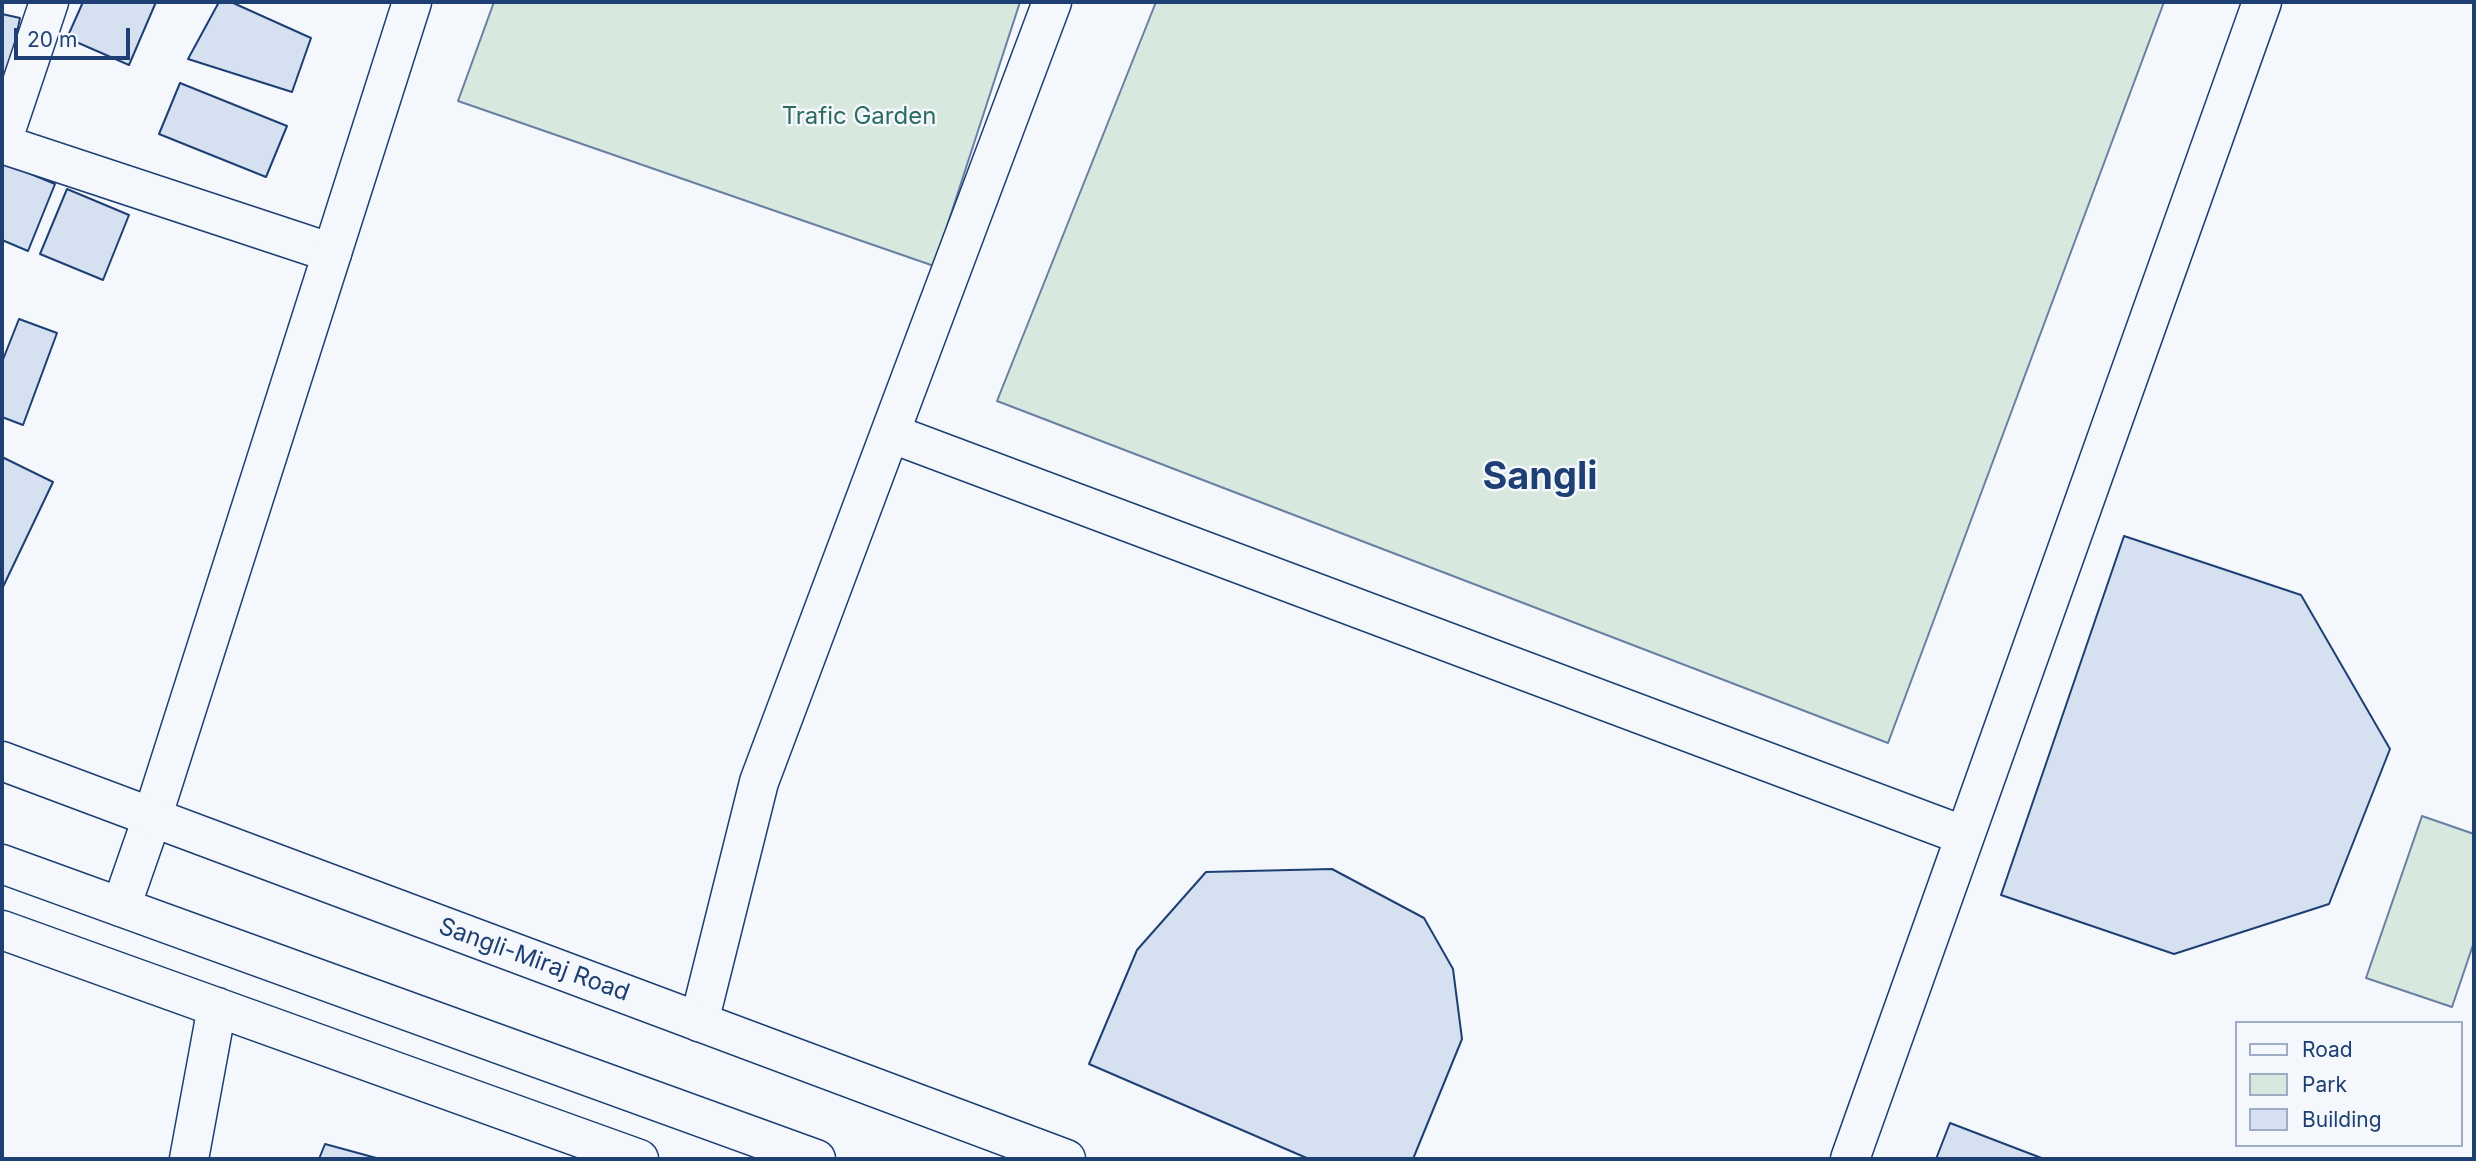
<!DOCTYPE html>
<style>
body{margin:0}
#map{position:relative;width:2476px;height:1161px;overflow:hidden;background:#f4f7fb;font-family:Inter,sans-serif}
canvas{display:block}
.frame{position:absolute;inset:0;border:4px solid #1d3f73;pointer-events:none}
.legend{position:absolute;left:2235px;top:1021px;width:228px;height:126px;box-sizing:border-box;background:#f4f7fb;border:2px solid #9eadc5;margin:0;padding:9px 12px;list-style:none;font-size:21px;color:#1d3f73}
.legend li{display:flex;align-items:center;gap:14px;height:35px}
.legend b{width:35px;border:2px solid #9eadc5}
.scale{position:absolute;left:14px;top:28px;width:116px;height:32px;box-sizing:border-box;border:4px solid #1d3f73;border-top:0;padding-left:9px;font-size:21px;line-height:24px;white-space:nowrap;color:#1d3f73;-webkit-text-stroke:5px #f4f7fb;paint-order:stroke}
</style>
<div id="map">
<canvas width="2476" height="1161"></canvas>
<div class="frame"></div>
<ul class="legend">
<li><b style="height:9px;background:#f4f7fb"></b>Road</li>
<li><b style="height:19px;background:#d7e8df"></b>Park</li>
<li><b style="height:19px;background:#d5e0f0"></b>Building</li>
</ul>
<div class="scale">20 m</div>
</div>
<script>
const ctx = document.querySelector('canvas').getContext('2d');
ctx.lineJoin = 'round';
function fill(path, color) {
  ctx.fillStyle = color;
  ctx.fill(path, 'evenodd');
}
function strokePath(path, color, width, dash) {
  ctx.strokeStyle = color;
  ctx.lineWidth = width;
  ctx.lineCap = dash ? 'butt' : 'round';
  ctx.setLineDash(dash || []);
  ctx.stroke(path);
}
function label(font, color, halo, rows, align = 'center') {
  ctx.font = font + ' Inter,sans-serif';
  ctx.lineWidth = 5;
  ctx.setLineDash([]);
  ctx.textBaseline = 'middle';
  ctx.strokeStyle = halo;
  ctx.fillStyle = color;
  for (const [text, x, y, turn = 0] of rows) {
    ctx.save();
    ctx.translate(x, y);
    ctx.rotate((+turn || 0) * Math.PI / 180);
    ctx.textAlign = isNaN(turn) ? turn : align;
    if (halo) ctx.strokeText(text, 0, 0);
    ctx.fillText(text, 0, 0);
    ctx.restore();
  }
}
const green = new Path2D(`
 M494 2H1020L934 266 458 101Z
 M1156 2H2164L1888 743 997 401Z
 M2422 816 2474 834V942L2452 1007 2366 978Z`);
const building = new Path2D(`
 M83 2H156L129 65 67 38Z
 M219 2H231L311 38 292 92 188 59Z
 M2 14 20 18 6 87 2 86Z
 M180 83 287 126 266 177 159 134Z
 M2 162 55 184 28 251 2 240Z
 M67 189 129 215 103 280 40 254Z
 M19 319 57 333 23 425 2 417V362Z
 M2 457 53 482 2 589Z
 M2124 536 2301 595 2390 749 2329 904 2174 954 2001 895Z
 M1332 869 1424 918 1453 969 1462 1039 1413 1159H1309L1089 1064 1137 950 1206 872Z
 M1950 1123 2044 1159H1936Z
 M325 1144 380 1159H319Z`);
const minor = new Path2D(`
 M1052 2 890 433 1965 836
 M2 142 49 2
 M2 144 332 253
 M2 930 639 1159
 M699 1022 759 782 890 433
 M189 1159 217 1007
 M1850 1159 2262 2`);
const major = new Path2D(`
 M121 907 152 818 412 2`);
const highway = new Path2D(`
 M2 761 1066 1159
 M2 864 816 1159`);
const parkNames = [
 ["Trafic Garden",859,117]
];
const streetNames = [
 ["Sangli-Miraj Road",534,960,20]
];
const townNames = [
 ["Sangli",1540,478]
];
fill(green, '#d7e8df');
strokePath(green, '#687fa3', 2);
fill(building, '#d5e0f0');
strokePath(building, '#1d3f73', 2);
strokePath(minor, '#1d3f73', 41);
strokePath(major, '#1d3f73', 41);
strokePath(highway, '#1d3f73', 41);
strokePath(minor, '#f4f7fb', 38);
strokePath(major, '#f4f7fb', 38);
strokePath(highway, '#f4f7fb', 38);
label('24px', '#2c6c60', '#f4f7fb', parkNames);
label('24px', '#1d3f73', '#f4f7fb', streetNames);
label('bold 38px', '#1d3f73', '#f4f7fb', townNames);
</script>
